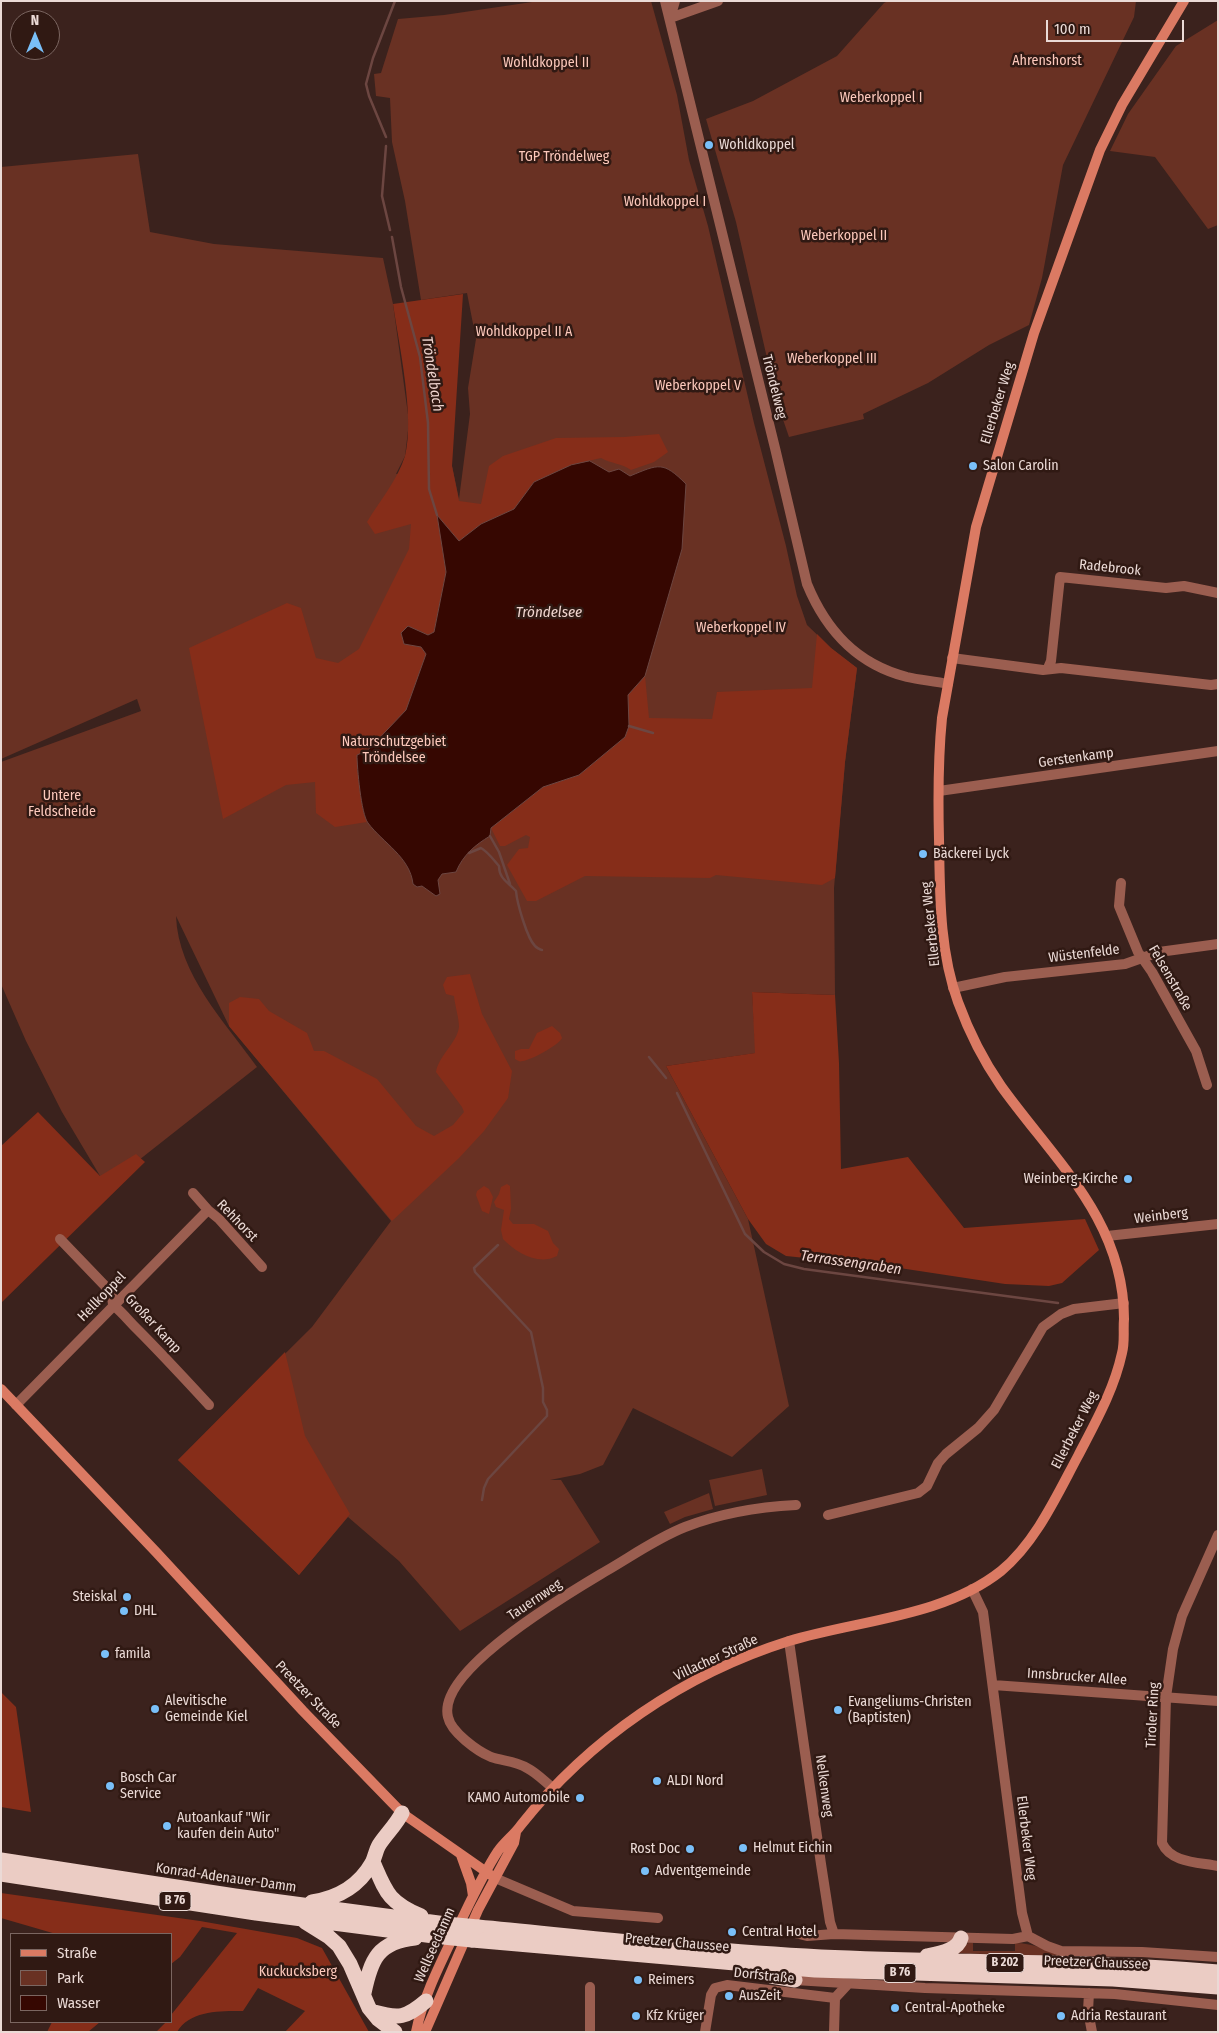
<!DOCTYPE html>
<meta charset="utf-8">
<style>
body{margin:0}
#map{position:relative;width:1219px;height:2033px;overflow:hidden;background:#3b221d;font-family:"Fira Sans Condensed",sans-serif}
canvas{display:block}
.frame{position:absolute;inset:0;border:2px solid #ebdad6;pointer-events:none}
.legend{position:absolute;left:10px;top:1933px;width:162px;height:90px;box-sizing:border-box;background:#301913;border:1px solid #7b6661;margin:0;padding:6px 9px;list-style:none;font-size:15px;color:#ebdad6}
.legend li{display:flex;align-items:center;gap:10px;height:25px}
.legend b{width:25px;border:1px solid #7b6661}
.north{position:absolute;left:10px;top:10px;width:50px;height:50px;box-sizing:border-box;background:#301913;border:1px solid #7b6661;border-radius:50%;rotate:0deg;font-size:14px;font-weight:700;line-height:20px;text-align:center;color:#ebdad6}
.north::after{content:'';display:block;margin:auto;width:18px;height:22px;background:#79bff8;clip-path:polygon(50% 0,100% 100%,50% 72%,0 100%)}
.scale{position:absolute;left:1046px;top:20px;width:138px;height:22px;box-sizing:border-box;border:2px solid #ebdad6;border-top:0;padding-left:6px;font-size:15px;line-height:18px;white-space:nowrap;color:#ebdad6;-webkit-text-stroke:4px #301913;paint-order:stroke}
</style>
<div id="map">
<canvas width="1219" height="2033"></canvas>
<div class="frame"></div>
<ul class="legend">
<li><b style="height:6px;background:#db7a63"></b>Straße</li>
<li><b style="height:14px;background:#693123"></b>Park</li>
<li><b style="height:14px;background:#360701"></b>Wasser</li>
</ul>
<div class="north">N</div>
<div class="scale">100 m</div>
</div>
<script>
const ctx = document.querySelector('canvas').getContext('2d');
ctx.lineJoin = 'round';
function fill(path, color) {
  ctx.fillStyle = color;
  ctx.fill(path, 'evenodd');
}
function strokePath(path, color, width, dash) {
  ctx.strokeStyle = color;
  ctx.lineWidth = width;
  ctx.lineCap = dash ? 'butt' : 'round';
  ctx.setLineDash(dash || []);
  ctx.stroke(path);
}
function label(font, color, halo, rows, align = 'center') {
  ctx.font = font + ' "Fira Sans Condensed",sans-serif';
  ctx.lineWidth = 5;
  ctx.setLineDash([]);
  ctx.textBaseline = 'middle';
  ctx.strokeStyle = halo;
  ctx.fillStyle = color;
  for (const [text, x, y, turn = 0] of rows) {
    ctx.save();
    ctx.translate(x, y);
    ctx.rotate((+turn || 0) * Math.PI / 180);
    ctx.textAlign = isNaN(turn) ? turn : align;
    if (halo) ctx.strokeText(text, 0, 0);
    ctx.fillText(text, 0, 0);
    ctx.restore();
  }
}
const green = new Path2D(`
 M539 1H651L677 95 689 160 708 226 754 423 786 546 797 596 807 625 831 648 857 668 845 762 834 888 835 995 752 992 756 1053 666 1066 748 1219 789 1406 732 1457 633 1408 603 1465 580 1474 550 1480H561L600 1542 460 1631 399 1561 348 1517 299 1575 178 1460 312 1327 391 1221 229 1026 176 916C178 974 225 1022 257 1067L106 1186 62 1112 26 1041 1 984V762L141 711 137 699 1 759V167L138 154 150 232 214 244 383 258 393 304 409 422 405 456 396 474 452 466 459 499 470 414 468 388 476 339 467 293 421 300 405 201 392 142 390 98 376 96 374 74 381 73 398 19 444 15Z
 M888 1H1136L1134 17 1063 165 1042 278 1029 325 989 345 928 383 863 414 864 419 789 437 777 402 736 222 706 119 753 101 837 56 884 3Z
 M1218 20V225L1208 229 1155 157 1110 151 1128 114 1176 46Z
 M762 1469 767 1495 715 1506 709 1480Z
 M709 1493 713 1509 685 1517 670 1524 664 1512Z
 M968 1943H973V1951H1015V1943C1032 1943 1047 1950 1063 1956L949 1953 955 1952Z`);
const forest = new Path2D(`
 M463 294 452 466 459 501 481 504 489 466 503 456 556 438 624 437 659 434 668 452 654 462 631 470C621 463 612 464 601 458L571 465 534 482 514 509 481 524 458 542 438 516 446 572 434 632 428 635 419 630 404 644 421 647 426 654 406 710 368 750 357 770 367 822 335 827 316 813 315 782 286 785 223 819 189 648 287 603 301 608 316 658 338 663 359 649 409 549 411 524 375 534 367 522C379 502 398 479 405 456 415 417 399 345 393 304Z
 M817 634 831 648 857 668 845 762 835 878 822 885 716 875 710 878 585 876 536 901H527L507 865 519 849 528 848 530 837 526 835 505 846H500L491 828 543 787 579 775 625 737 629 726 628 695 645 676 649 718 712 719 717 692 812 688Z
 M470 974 482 1014 512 1071 508 1098 484 1131 459 1158 392 1221 229 1026V1003L240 997 259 999 269 1011 307 1033 314 1051H324L377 1079 416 1126 434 1136 453 1125 464 1112 462 1107 436 1072C439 1055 457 1043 459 1027 459 1018 455 1006 454 996L446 994 443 985 447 977Z
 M752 992 835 995 839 1063 841 1169 908 1157 964 1228 1085 1219 1099 1250 1062 1283 1049 1286 1005 1284 893 1267 786 1256 766 1244 748 1219 666 1066 755 1053Z
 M552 1026 560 1033 562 1038C559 1045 531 1060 523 1061 519 1062 519 1061 515 1059V1051L521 1049H529L537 1033Z
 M38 1112 100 1176 136 1154 145 1162 1 1303V1146Z
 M507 1184 510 1186 511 1209 509 1219 513 1224H534L548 1231 553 1243 559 1249 557 1256C538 1266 517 1253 503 1239L501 1230 504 1210 496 1207 494 1202 499 1194 501 1187Z
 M484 1186 489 1189 493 1197 489 1214 482 1211 476 1195 477 1191Z
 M285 1352 305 1436 350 1514 299 1575 178 1460Z
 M1 1692 16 1707 31 1812 1 1807Z
 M1 1893 200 1921 297 1938 322 1948 369 2032H285L305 2011 258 1988 243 2011C221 2011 190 2010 177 2032H156L166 2022H171V2015L237 1933 202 1927 180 1957 171 1964V1934H56L1 1918Z
 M52 2022H100L88 2032H47Z`);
const water = new Path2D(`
 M590 461 609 472 619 469 630 476C659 464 663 461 686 484L682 549 645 676 628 695 629 726 625 737 579 775 543 787 491 828 490 836C475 845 463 855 456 872L442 874 438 880 440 894 436 896 422 886 417 887 413 884C410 857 383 843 368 823 361 814 357 767 357 755L368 750 406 710 426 654 421 647 404 644 401 633 408 626 428 635 434 632 446 572 437 515 459 541 481 524 514 509 534 482 571 465Z`);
const stream = new Path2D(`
 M386 137 369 96 366 84 373 58 395 1
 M386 146 382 196 390 230
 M392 237 401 287 420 357 428 423 429 489 437 515
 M629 726 653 733
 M490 836 499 852 510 884
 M469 853 481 848C488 852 493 859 499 866 499 879 508 882 516 891 517 903 527 938 535 946 536 947 540 950 542 950
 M649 1057 666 1078
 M677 1093 745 1234 764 1252 784 1264 804 1269 1058 1303
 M482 1500 484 1488 488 1479 547 1416V1410L543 1402V1388L531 1332 475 1272 474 1268 498 1245`);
const street = new Path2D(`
 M665 1 775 448 807 584C826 630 856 664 907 677 920 680 934 681 948 684
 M670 18 718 1
 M670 18 675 1
 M952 658 1043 670 1061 668 1211 685 1218 684
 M1048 668 1051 661 1060 577 1166 588 1184 586 1218 593
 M939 791 1218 751
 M1121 883 1119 906 1138 952 1152 972 1196 1051 1207 1085
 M953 988 1005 977 1125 964 1159 952 1218 944
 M193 1193 208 1210 219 1219 262 1267
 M1107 1236 1218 1224
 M60 1239 108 1289 112 1296 113 1305
 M113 1305C122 1312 129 1321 137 1329 162 1354 185 1379 209 1405
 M16 1405 208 1210
 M828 1515 918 1493 927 1486 938 1463 946 1454 978 1428 994 1410 1043 1327 1061 1314 1074 1309 1124 1303
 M1218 1535 1182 1616 1173 1649 1166 1697 1162 1843C1171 1863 1198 1862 1218 1866
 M972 1589 983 1612 1022 1913 1028 1936
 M789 1641 821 1864 830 1922 834 1934
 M993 1685 1218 1701
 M554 1789C545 1782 537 1773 527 1768 516 1761 503 1761 491 1757 477 1751 451 1732 448 1717 436 1670 571 1592 606 1571 632 1556 657 1538 685 1527 721 1513 757 1507 796 1505
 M495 1878 573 1911 658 1918
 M791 1932 807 1936 834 1934 1013 1939 1028 1936 1047 1946 1061 1951 1142 1952 1218 1957
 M795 1980 925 1988 1115 1994 1218 2005
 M590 1987V2032
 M1089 1993 1088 2011 1092 2032
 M705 2032 711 1995 715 1988 727 1985 835 1998 848 1984
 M834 2032 835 1998`);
const secondary = new Path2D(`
 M1 1389 156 1552 303 1711 402 1813 495 1878
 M461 1855 471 1883 473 1896
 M416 2032C422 2000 440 1964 454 1935 468 1907 481 1877 498 1851 505 1841 514 1835 521 1825 589 1739 684 1674 789 1641 858 1620 943 1617 1001 1571 1036 1542 1057 1495 1078 1456 1095 1423 1114 1390 1122 1353 1125 1342 1123 1330 1124 1319 1124 1220 1054 1160 1001 1086 983 1060 969 1032 958 1002 939 950 940 893 939 839 938 799 938 758 942 718L976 527 1034 333 1100 150 1122 105 1184 1
 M425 2032 478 1910 514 1843 516 1832`);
const highway = new Path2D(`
 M1 1860 235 1896 446 1924
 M373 1862C386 1892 388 1902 421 1916
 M1 1874 256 1913 434 1936
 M312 1902C338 1898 359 1886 372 1863 375 1857 376 1850 379 1845 386 1834 396 1825 402 1813
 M305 1922 329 1937 339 1946 350 1964 369 2008 378 2019 395 2032
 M478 1927C592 1938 706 1951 821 1957 953 1963 1086 1960 1218 1972
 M472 1940 815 1970 1113 1979 1218 1987
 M927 1956C938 1954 958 1951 961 1938
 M771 1976 795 1980
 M364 1993C371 1959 378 1942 415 1938
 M374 2012C399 2019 406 2018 426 2001`);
const highwayBridge = new Path2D(`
 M446 1924 478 1927
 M434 1936 472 1940`);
const markers = [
 [709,145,5,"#79bff8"],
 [973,466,5,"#79bff8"],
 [923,854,5,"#79bff8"],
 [1128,1179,5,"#79bff8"],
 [127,1597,5,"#79bff8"],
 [124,1611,5,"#79bff8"],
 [105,1654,5,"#79bff8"],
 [155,1709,5,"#79bff8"],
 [838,1710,5,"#79bff8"],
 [657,1781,5,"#79bff8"],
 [110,1786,5,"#79bff8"],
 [580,1798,5,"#79bff8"],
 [167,1826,5,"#79bff8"],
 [743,1848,5,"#79bff8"],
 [690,1849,5,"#79bff8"],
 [645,1871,5,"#79bff8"],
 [732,1932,5,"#79bff8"],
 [638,1980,5,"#79bff8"],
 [729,1996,5,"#79bff8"],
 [895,2008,5,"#79bff8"],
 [636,2016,5,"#79bff8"],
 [1061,2016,5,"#79bff8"]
];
const shields = [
 [175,1901,32],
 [1005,1963,38],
 [900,1973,32]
];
const shieldNames = [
 ["B 76",175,1901],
 ["B 202",1005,1963],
 ["B 76",900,1973]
];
const parkNames = [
 ["Ahrenshorst",1047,61],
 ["Wohldkoppel II",546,63],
 ["Weberkoppel I",881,98],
 ["TGP Tröndelweg",564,157],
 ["Wohldkoppel I",665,202],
 ["Weberkoppel II",844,236],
 ["Wohldkoppel II A",524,332],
 ["Weberkoppel III",832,359],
 ["Weberkoppel V",698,386],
 ["Weberkoppel IV",741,628],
 ["Naturschutzgebiet",394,742],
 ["Tröndelsee",394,758],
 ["Untere",62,796],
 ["Feldscheide",62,812],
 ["Kuckucksberg",298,1972]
];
const poiNames = [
 ["Wohldkoppel",719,145],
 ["Salon Carolin",983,466],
 ["Bäckerei Lyck",933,854],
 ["Weinberg-Kirche",1118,1179,"right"],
 ["Steiskal",117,1597,"right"],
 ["DHL",134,1611],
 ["famila",115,1654],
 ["Alevitische",165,1701],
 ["Gemeinde Kiel",165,1717],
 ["Evangeliums-Christen",848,1702],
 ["(Baptisten)",848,1718],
 ["Bosch Car",120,1778],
 ["Service",120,1794],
 ["ALDI Nord",667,1781],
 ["KAMO Automobile",570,1798,"right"],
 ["Autoankauf \"Wir",177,1818],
 ["kaufen dein Auto\"",177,1834],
 ["Helmut Eichin",753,1848],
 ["Rost Doc",680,1849,"right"],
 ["Adventgemeinde",655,1871],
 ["Central Hotel",742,1932],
 ["Reimers",648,1980],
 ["AusZeit",739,1996],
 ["Central-Apotheke",905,2008],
 ["Kfz Krüger",646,2016],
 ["Adria Restaurant",1071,2016]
];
const streetNames = [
 ["Tröndelweg",774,387,76],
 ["Ellerbeker Weg",998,403,-73],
 ["Radebrook",1110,568,6],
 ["Gerstenkamp",1076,758,-8],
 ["Ellerbeker Weg",931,924,-96],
 ["Wüstenfelde",1084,954,-7],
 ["Felsenstraße",1170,978,60],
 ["Weinberg",1161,1216,-7],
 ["Rehhorst",237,1221,46],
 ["Hellkoppel",102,1297,-46],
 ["Großer Kamp",153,1324,47],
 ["Ellerbeker Weg",1075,1430,-63],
 ["Tauernweg",535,1600,-34],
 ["Villacher Straße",716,1658,-25],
 ["Innsbrucker Allee",1077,1677,4],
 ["Preetzer Straße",308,1695,46],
 ["Tiroler Ring",1153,1715,-87],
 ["Nelkenweg",824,1786,82],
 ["Ellerbeker Weg",1026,1838,83],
 ["Konrad-Adenauer-Damm",226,1878,8],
 ["Preetzer Chaussee",677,1943,5],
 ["Wellseedamm",435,1945,-66],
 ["Preetzer Chaussee",1096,1963,2],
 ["Dorfstraße",764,1976,6]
];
const waterNames = [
 ["Tröndelbach",432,374,81],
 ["Tröndelsee",549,613],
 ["Terrassengraben",851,1263,8]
];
fill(green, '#693123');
fill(forest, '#862d19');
fill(water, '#360701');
strokePath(water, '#6c4641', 1);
strokePath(stream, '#6c4641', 2.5);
strokePath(street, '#9b5e50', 10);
strokePath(secondary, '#db7a63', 10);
strokePath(highway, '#ebccc4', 15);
strokePath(highwayBridge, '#ebccc4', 15);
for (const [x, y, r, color] of markers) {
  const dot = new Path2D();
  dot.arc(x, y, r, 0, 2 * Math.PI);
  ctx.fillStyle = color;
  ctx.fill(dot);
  strokePath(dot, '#301913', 2);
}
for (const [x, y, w] of shields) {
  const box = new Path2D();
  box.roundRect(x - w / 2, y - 9.5, w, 19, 4);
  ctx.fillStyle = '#301913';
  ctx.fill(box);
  strokePath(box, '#ebdad6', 1);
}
label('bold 12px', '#ebdad6', null, shieldNames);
label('14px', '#fdc9bc', '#301913', parkNames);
label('14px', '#ebdad6', '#301913', poiNames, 'left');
label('14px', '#ebdad6', '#301913', streetNames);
label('italic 15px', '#efd4ce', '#301913', waterNames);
</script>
